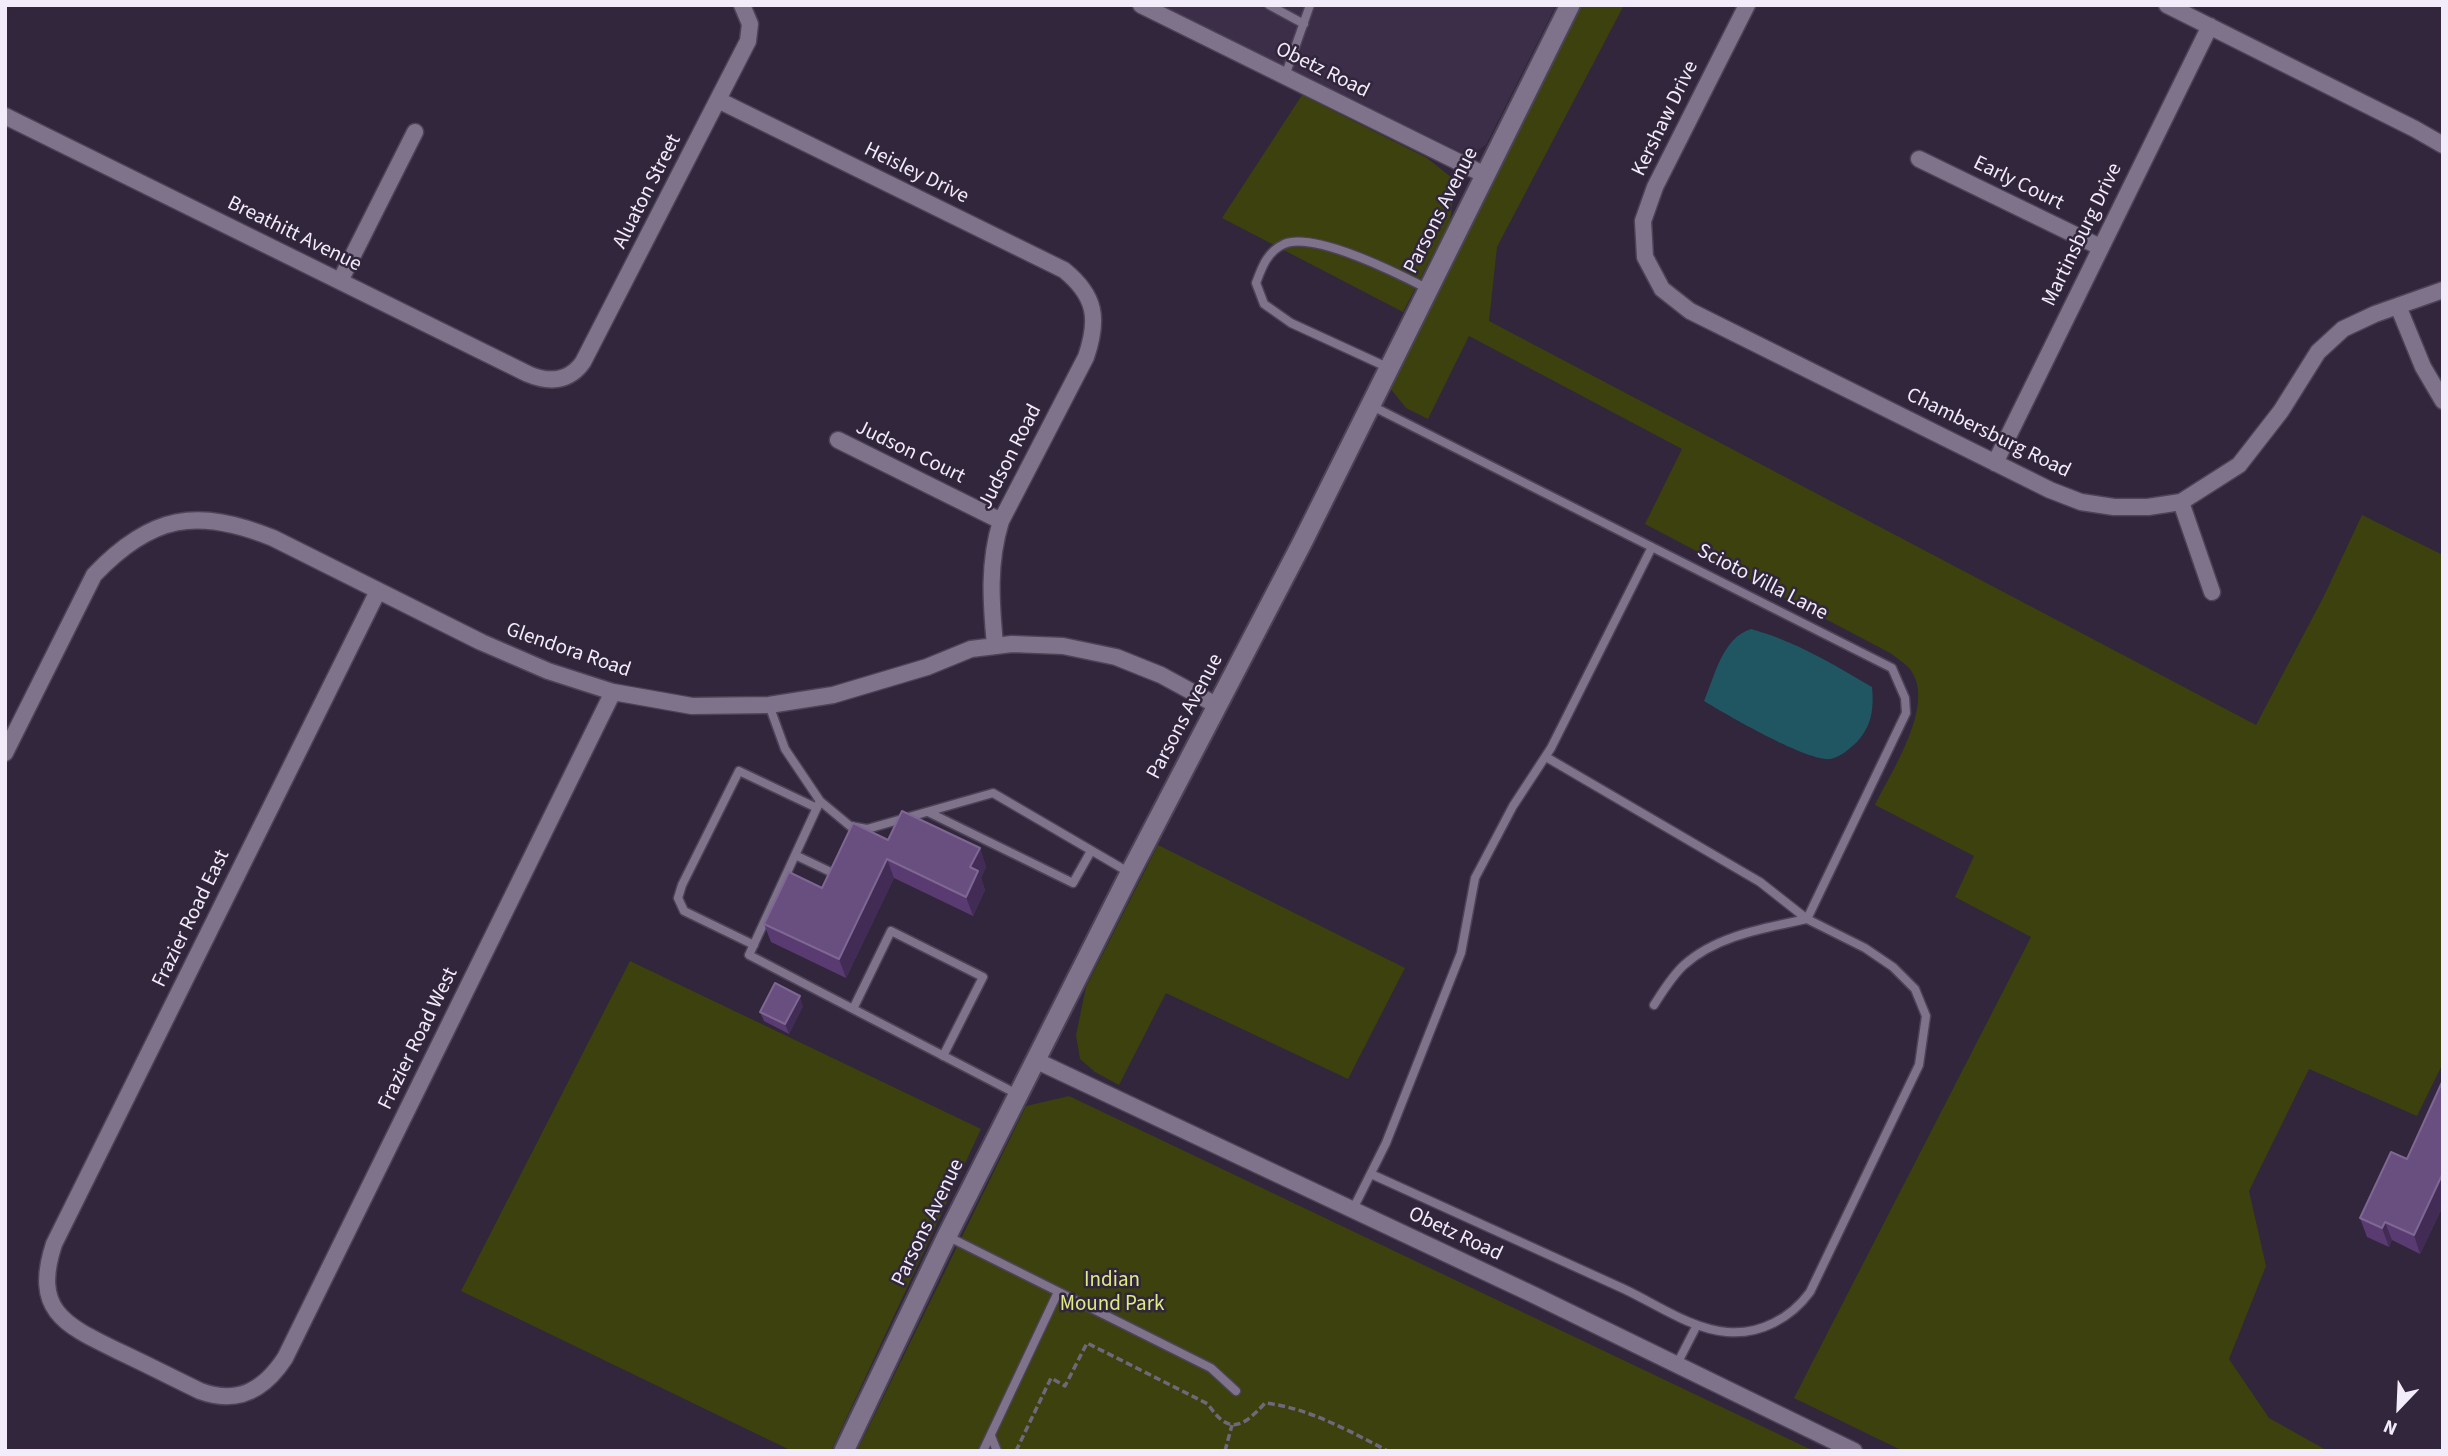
<!DOCTYPE html>
<style>
body{margin:0}
#map{position:relative;width:2448px;height:1456px;overflow:hidden;background:#31263b;font-family:"Source Sans 3",sans-serif}
canvas{display:block}
.frame{position:absolute;inset:0;border:7px solid #f2ebfa;pointer-events:none}
.north{position:absolute;left:2364px;top:1372px;width:70px;height:70px;-webkit-text-stroke:5px #31263b;paint-order:stroke;rotate:203deg;font-size:19px;font-weight:700;line-height:28px;text-align:center;color:#f2ebfa}
.north::after{content:'';display:block;margin:auto;width:24px;height:32px;background:#f2ebfa;clip-path:polygon(50% 0,100% 100%,50% 72%,0 100%)}
</style>
<div id="map">
<canvas width="2448" height="1456"></canvas>
<div class="frame"></div>
<div class="north">N</div>
</div>
<script>
const ctx = document.querySelector('canvas').getContext('2d');
ctx.lineJoin = 'round';
function fill(path, color) {
  ctx.fillStyle = color;
  ctx.fill(path, 'evenodd');
}
function strokePath(path, color, width, dash) {
  ctx.strokeStyle = color;
  ctx.lineWidth = width;
  ctx.lineCap = dash ? 'butt' : 'round';
  ctx.setLineDash(dash || []);
  ctx.stroke(path);
}
function label(font, color, halo, rows, align = 'center') {
  ctx.font = font + ' "Source Sans 3",sans-serif';
  ctx.lineWidth = 5;
  ctx.setLineDash([]);
  ctx.textBaseline = 'middle';
  ctx.strokeStyle = halo;
  ctx.fillStyle = color;
  for (const [text, x, y, turn = 0] of rows) {
    ctx.save();
    ctx.translate(x, y);
    ctx.rotate((+turn || 0) * Math.PI / 180);
    ctx.textAlign = isNaN(turn) ? turn : align;
    if (halo) ctx.strokeText(text, 0, 0);
    ctx.fillText(text, 0, 0);
    ctx.restore();
  }
}
const built = new Path2D(`
 M1157 5H1556L1486 145 1473 153 1461 152Z`);
const green = new Path2D(`
 M1581 5H1624L1497 247 1489 321 2256 725 2324 596 2362 515 2443 555V1063L2417 1116 2309 1069 2249 1191 2266 1266 2229 1359 2269 1418 2328 1451H1903L1794 1398 2031 937 1955 897 1974 856 1875 805C1891 772 1938 702 1909 668 1905 663 1897 659 1892 654L1645 524 1682 449 1469 336 1428 419 1406 408 1390 388Z
 M1302 95 1427 158 1451 177 1453 198 1450 221 1403 312 1222 218Z
 M1158 845 1405 968 1348 1079 1166 993 1119 1085 1095 1072 1080 1059 1076 1035 1086 987Z
 M630 961 981 1129 831 1451H792L461 1291Z
 M1069 1096 1814 1451H857L1026 1106Z`);
const water = new Path2D(`
 M1751 629C1795 641 1833 664 1872 687 1874 709 1872 725 1857 742 1849 749 1841 757 1830 759 1806 761 1727 715 1704 701 1715 676 1722 638 1751 629Z`);
const path = new Path2D(`
 M1016 1451 1051 1378 1065 1386 1087 1343 1208 1404C1229 1436 1243 1427 1265 1403 1309 1408 1349 1431 1388 1451
 M1225 1451 1232 1425`);
const service = new Path2D(`
 M1269 5 1304 24
 M1285 76 1310 5
 M1389 368 1291 323 1264 304 1256 283C1262 267 1267 252 1284 244 1314 231 1399 274 1428 289
 M1372 406 1892 668 1905 698 1906 713 1807 919
 M769 705 785 749 820 801
 M928 812 1073 883 1091 851
 M795 855 837 875
 M754 945 684 911 678 898 682 885 739 771 817 808
 M1654 1005C1663 991 1672 976 1684 965 1717 935 1766 928 1807 919
 M853 1009 891 931 983 977 943 1056
 M1017 1094 749 955 820 801 850 826 867 829 993 793 1130 873
 M1371 1174C1455 1212 1540 1251 1624 1289 1656 1304 1691 1329 1727 1332 1760 1335 1791 1318 1810 1292L1919 1065 1926 1016 1915 989 1893 967 1865 948 1807 919 1760 882 1546 757
 M1352 1211 1386 1143 1461 953 1475 878 1513 806 1551 748 1652 547
 M947 1236 1211 1368 1236 1391
 M1677 1364 1697 1325
 M991 1436 997 1451
 M983 1451 1058 1292`);
const minor = new Path2D(`
 M1141 5 1485 175
 M1747 5 1655 187 1643 221 1645 257 1662 289 1690 311 2050 490 2081 502 2114 507H2148L2181 502 2239 465 2281 411 2318 352 2343 329 2375 314 2443 290
 M2167 5 2415 129 2443 145
 M718 100 1064 270C1096 296 1099 319 1086 357L1001 521C988 563 991 602 995 645
 M5 116 528 374C549 383 569 382 583 362L748 41 750 24 742 5
 M1919 159 2100 247
 M340 281 415 132
 M2398 306 2423 367 2443 401
 M838 440 1001 521
 M1995 463 2210 26
 M2181 502 2212 592
 M378 591 54 1244C32 1311 65 1325 118 1351 146 1364 173 1378 200 1391 238 1405 264 1390 285 1358L613 692
 M5 753 94 575C151 515 197 507 273 538L481 642 548 671 613 692 692 706 769 705 833 695 927 667 971 649 1012 644 1063 646 1116 657 1161 675 1218 706
 M1037 1061 1534 1295 1854 1451`);
const tertiary = new Path2D(`
 M844 1451 947 1236 1130 873 1302 543 1570 5`);
const wall = new Path2D(`
 M888 840 980 848 986 867 981 878 985 890 973 916 894 878 846 978 771 942 764 924 822 888Z
 M803 1006 789 1034 764 1021 760 1012Z
 M2443 1080V1206L2420 1254 2392 1240 2389 1247 2367 1237 2360 1218 2407 1159Z`);
const shadedWall = new Path2D(`
 M980 848 986 867 981 878 985 890 973 916 966 897 970 867Z
 M887 859 894 878 846 978 839 959Z
 M800 996 803 1006 789 1034 785 1024Z
 M2442 1175 2443 1177V1206L2420 1254 2414 1235Z
 M2385 1222 2392 1240 2389 1247 2382 1228Z`);
const building = new Path2D(`
 M902 811 980 848 970 867 978 871 966 897 887 859 839 959 764 924 789 872 822 888 853 823 888 840Z
 M775 983 800 996 785 1024 760 1012Z
 M2443 1080V1175H2442L2414 1235 2385 1222 2382 1228 2360 1218 2391 1152 2407 1159Z`);
const streetNames = [
 ["Obetz Road",1322,71,26],
 ["Kershaw Drive",1666,119,-64],
 ["Heisley Drive",916,174,26],
 ["Early Court",2018,184,26],
 ["Aluaton Street",648,192,-63],
 ["Parsons Avenue",1442,211,-63],
 ["Breathitt Avenue",294,235,26],
 ["Martinsburg Drive",2083,235,-64],
 ["Chambersburg Road",1988,434,26],
 ["Judson Court",910,453,26],
 ["Judson Road",1011,457,-63],
 ["Scioto Villa Lane",1762,583,27],
 ["Glendora Road",568,651,19],
 ["Parsons Avenue",1186,717,-62],
 ["Frazier Road East",192,919,-64],
 ["Frazier Road West",419,1039,-64],
 ["Parsons Avenue",929,1223,-64],
 ["Obetz Road",1455,1235,25]
];
const parkNames = [
 ["Indian",1112,1281],
 ["Mound Park",1112,1305]
];
fill(built, '#3c2d49');
fill(green, '#3c410e');
fill(water, '#1f5661');
strokePath(service, '#4d4356', 11);
strokePath(minor, '#4d4356', 19);
strokePath(tertiary, '#4d4356', 23);
strokePath(path, '#70677a', 3.5, [7, 3.5]);
strokePath(service, '#7f738c', 8);
strokePath(minor, '#7f738c', 16);
strokePath(tertiary, '#7f738c', 19);
fill(wall, '#593b71');
fill(shadedWall, '#422b55');
fill(building, '#694e80');
strokePath(building, '#7e6793', 2);
label('21px', '#f2ebfa', '#31263b', streetNames);
label('21px', '#dfeb83', '#31263b', parkNames);
</script>
